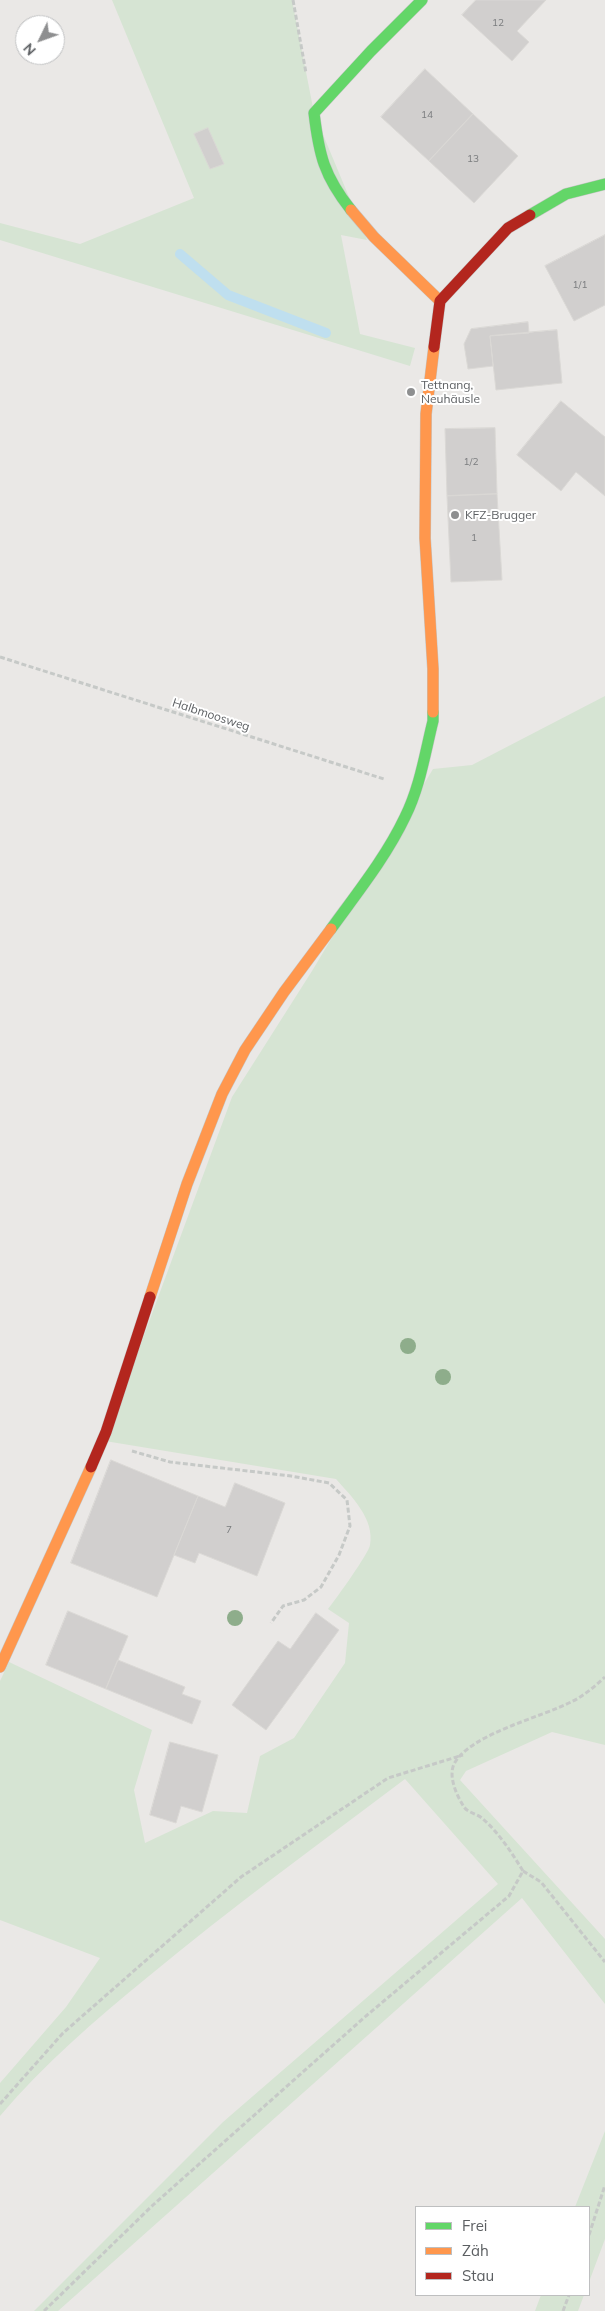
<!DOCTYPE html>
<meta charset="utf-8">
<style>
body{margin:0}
#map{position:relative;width:605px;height:2311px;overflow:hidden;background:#eae8e6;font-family:Mulish,sans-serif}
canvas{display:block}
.legend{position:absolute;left:415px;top:2206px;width:175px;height:90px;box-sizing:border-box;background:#fff;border:1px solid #bebfc0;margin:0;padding:6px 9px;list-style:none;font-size:15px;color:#5c5f62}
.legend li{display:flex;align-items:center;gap:10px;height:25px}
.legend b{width:25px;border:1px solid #bebfc0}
.north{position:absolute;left:15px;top:15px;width:50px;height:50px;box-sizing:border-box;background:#fff;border:1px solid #bebfc0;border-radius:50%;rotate:228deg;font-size:14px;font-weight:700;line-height:20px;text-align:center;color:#5c5f62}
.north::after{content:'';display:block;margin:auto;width:18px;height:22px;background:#8e8f90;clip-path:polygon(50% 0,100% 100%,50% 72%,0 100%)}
</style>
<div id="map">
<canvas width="605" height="2311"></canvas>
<ul class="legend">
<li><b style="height:6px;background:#63d668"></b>Frei</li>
<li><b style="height:6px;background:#ff974d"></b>Zäh</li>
<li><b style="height:6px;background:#b3261e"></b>Stau</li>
</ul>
<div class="north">N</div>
</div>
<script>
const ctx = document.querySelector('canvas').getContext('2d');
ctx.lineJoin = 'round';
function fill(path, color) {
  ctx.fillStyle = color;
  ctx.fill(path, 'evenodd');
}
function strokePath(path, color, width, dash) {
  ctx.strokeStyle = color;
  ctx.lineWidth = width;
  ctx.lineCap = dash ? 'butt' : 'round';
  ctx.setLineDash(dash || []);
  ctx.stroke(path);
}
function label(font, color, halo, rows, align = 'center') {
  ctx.font = font + ' Mulish,sans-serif';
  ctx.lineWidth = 4;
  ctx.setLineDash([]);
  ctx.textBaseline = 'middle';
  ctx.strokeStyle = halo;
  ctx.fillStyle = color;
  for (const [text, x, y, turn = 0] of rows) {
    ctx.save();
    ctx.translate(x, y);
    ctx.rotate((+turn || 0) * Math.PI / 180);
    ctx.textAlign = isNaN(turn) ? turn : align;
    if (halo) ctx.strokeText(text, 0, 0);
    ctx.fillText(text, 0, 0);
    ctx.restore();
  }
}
const green = new Path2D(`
 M112 0H292L314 113 367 240 341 235 360 334 415 348 410 366 0 240V223L80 244 194 198Z
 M605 696V1745L552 1732 466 1771 460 1780 605 1939V2004L522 1898 58 2311H34L223 2122 498 1884 405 1779C319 1844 232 1907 149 1976 96 2019 44 2064 0 2116V2083L66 2007 100 1958 0 1920V1681L9 1662 152 1730 134 1790 145 1843 213 1811 247 1813 260 1756 294 1738 345 1663 349 1623 328 1609C336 1599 369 1553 370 1545 375 1519 351 1496 336 1479L105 1441 232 1097 312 971 433 769 472 765Z
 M605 2131V2239L589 2282V2207H575Z
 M541 2295H584L578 2311H535Z`);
const stream = new Path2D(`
 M180 254 228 295 326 333`);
const building = new Path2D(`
 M476 0H546L517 31 529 42 512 61 462 15Z
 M425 69 473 114 429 161 381 117Z
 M473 114 518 156 474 203 429 161Z
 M208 128 224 164 210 169 194 134Z
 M605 235V305L574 321 545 266Z
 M528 322 529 333 490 336 493 366 468 369 464 344 471 329Z
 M557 330 562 383 496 390 490 336Z
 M561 401 605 437V496L576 472 561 491 517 455Z
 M495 428 497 494 447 496 445 429Z
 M497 494 502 580 451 582 447 496Z
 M111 1460 198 1496 157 1597 71 1563Z
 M235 1483 285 1503 257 1576 199 1553 195 1563 174 1555 198 1496 225 1507Z
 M68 1611 128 1636 106 1689 46 1665Z
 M316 1613 339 1630 266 1730 232 1705 278 1641 290 1649Z
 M118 1660 185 1687 182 1694 201 1701 192 1724 106 1689Z
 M170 1742 218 1755 202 1812 181 1806 176 1823 150 1815Z`);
const path = new Path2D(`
 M293 0 306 73
 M0 657 384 779
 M132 1451 170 1462 291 1476 329 1483 347 1500 350 1526 339 1555 321 1587 304 1600 283 1606 271 1623
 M523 1871 541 1882 605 1962
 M0 2104 63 2033 241 1877 388 1778 463 1755
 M589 2235 605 2185
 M44 2311 153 2205 366 2016 509 1896 523 1871C512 1853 499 1833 483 1819 478 1814 468 1813 464 1807 457 1796 448 1777 454 1764 470 1734 542 1717 571 1702 584 1696 595 1686 605 1677
 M563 2311 569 2295`);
const fast = new Path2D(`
 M351 210C324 176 319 155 314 113L371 51 422 0
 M530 215 566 194 605 184
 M331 929C357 893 386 857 405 817 420 787 425 753 433 721V712`);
const slow = new Path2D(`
 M351 210 374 237 440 301
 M433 712V669L425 538 426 414 434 347
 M150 1297 187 1184 222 1094 245 1050 284 992 331 929
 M0 1667 91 1467`);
const jam = new Path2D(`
 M434 347 440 301 508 228 530 215
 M91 1467 106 1432 150 1297`);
const trees = [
 [408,1346],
 [443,1377],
 [235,1618]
];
const markers = [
 [411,392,5,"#8e8f90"],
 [455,515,5,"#8e8f90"]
];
const numberNames = [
 ["12",498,23],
 ["14",427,115],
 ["13",473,159],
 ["1/1",580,285],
 ["1/2",471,462],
 ["1",474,538],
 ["7",229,1530]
];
const poiNames = [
 ["Tettnang,",421,385],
 ["Neuhäusle",421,399],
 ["KFZ-Brugger",465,515]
];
const streetNames = [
 ["Halbmoosweg",211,715,18]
];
fill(green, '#d6e4d3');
strokePath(stream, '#bfdfef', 10);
fill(building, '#d1cfce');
strokePath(building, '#dad8d5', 1);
strokePath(fast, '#c4c5c5', 12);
strokePath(slow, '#c4c5c5', 12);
strokePath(jam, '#c4c5c5', 12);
strokePath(path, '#c6c9c7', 3, [5, 2.5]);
strokePath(fast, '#63d668', 11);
strokePath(slow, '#ff974d', 11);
strokePath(jam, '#b3261e', 11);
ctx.fillStyle = '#8ead8b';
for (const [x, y] of trees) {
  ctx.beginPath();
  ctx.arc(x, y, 8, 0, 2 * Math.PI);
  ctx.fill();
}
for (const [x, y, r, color] of markers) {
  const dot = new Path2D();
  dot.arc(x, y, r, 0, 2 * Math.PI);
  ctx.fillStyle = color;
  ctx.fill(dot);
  strokePath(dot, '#fff', 2);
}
label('10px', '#7a7c7e', null, numberNames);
label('12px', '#5c5f62', '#fff', poiNames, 'left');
label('12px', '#5c5f62', '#fff', streetNames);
</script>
